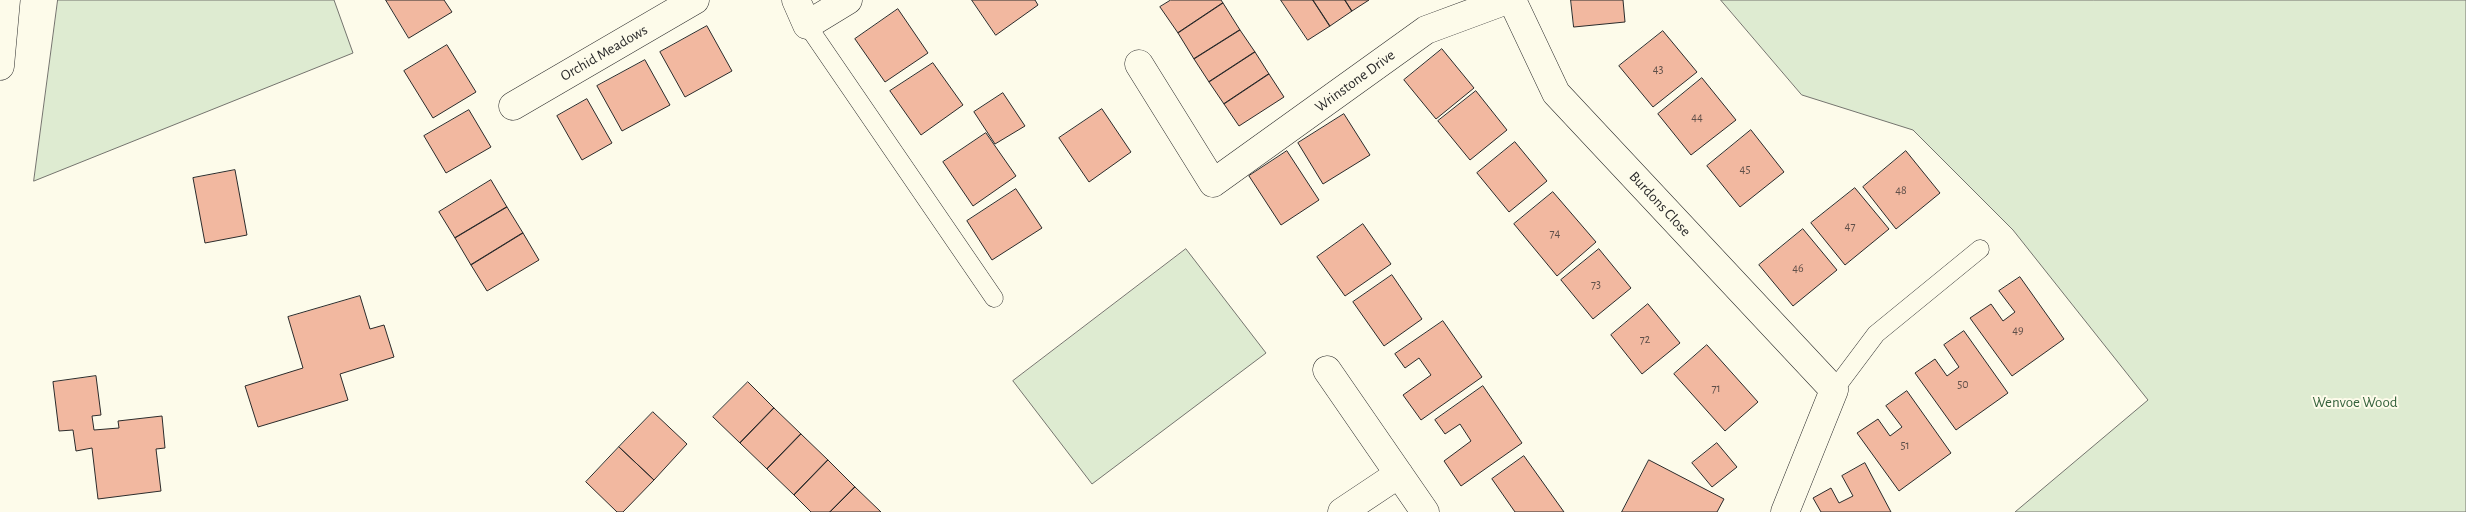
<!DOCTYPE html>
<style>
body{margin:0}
canvas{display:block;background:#fdfbea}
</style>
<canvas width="2466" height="512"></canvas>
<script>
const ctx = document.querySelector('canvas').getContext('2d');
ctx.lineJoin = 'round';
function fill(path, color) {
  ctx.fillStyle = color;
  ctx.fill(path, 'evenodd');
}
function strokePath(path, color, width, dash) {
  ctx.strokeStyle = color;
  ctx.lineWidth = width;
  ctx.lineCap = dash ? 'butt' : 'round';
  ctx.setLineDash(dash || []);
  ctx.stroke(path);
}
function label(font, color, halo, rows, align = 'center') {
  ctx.font = font + ' "Alegreya Sans",sans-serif';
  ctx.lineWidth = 4;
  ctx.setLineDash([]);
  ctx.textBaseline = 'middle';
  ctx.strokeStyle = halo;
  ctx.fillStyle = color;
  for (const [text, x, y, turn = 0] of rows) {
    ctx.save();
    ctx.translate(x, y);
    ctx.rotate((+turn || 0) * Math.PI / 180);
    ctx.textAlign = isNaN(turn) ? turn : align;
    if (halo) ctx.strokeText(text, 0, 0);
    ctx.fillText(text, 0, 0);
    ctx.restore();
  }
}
const green = new Path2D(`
 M58 0H334L353 53 34 181Z
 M1721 0H2466V512H2015L2148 400 2013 230 1913 130 1802 95Z
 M1186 249 1266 353 1092 484 1013 381Z`);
const building = new Path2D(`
 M386 0H444L452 12 409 38Z
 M972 0H1035L1038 5 996 35Z
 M1171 0H1221L1223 3 1178 33 1160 7Z
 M1281 0H1313L1330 26 1308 40Z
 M1313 0H1345L1352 11 1330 26Z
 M1345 0H1369L1352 11Z
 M1571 0H1623L1625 22 1574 27Z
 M1223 3 1240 30 1194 59 1178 33Z
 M898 9 928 53 885 82 855 39Z
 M707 26 732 71 685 97 660 52Z
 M1240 30 1255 52 1209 82 1194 59Z
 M1663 31 1697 72 1653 107 1619 66Z
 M447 45 476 92 433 118 404 71Z
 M1442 49 1474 88 1436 119 1404 80Z
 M1255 52 1269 74 1224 104 1209 82Z
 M645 60 670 105 622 131 597 86Z
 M933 63 963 105 921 135 890 91Z
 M1269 74 1284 97 1239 126 1224 104Z
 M1702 78 1736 120 1691 155 1658 114Z
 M1476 91 1507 130 1470 160 1438 121Z
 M1003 93 1025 126 995 144 974 112Z
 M587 99 612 143 582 160 557 116Z
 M1102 109 1131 152 1089 182 1059 138Z
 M469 110 491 147 446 173 424 136Z
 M1344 114 1370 155 1323 184 1298 143Z
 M1751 130 1784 172 1740 207 1707 166Z
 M986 133 1016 176 973 206 943 162Z
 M1515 142 1547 181 1509 212 1477 173Z
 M1287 151 1319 200 1281 225 1249 176Z
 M1906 151 1940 193 1896 229 1863 187Z
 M235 170 247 235 205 243 193 178Z
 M491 180 507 207 455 238 439 212Z
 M1855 188 1889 229 1845 265 1811 223Z
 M1016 189 1042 228 992 260 967 221Z
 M1553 192 1596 242 1557 276 1514 224Z
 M507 207 523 233 471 265 455 238Z
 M1363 224 1391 264 1345 296 1317 257Z
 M1803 229 1837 270 1793 306 1759 265Z
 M523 233 539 260 487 291 471 265Z
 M1599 249 1631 288 1593 319 1561 280Z
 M1392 275 1422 319 1384 346 1353 302Z
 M2020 277 2064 339 2012 376 1970 318 1991 304 2003 321 2015 312 1999 291Z
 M360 296 370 329 384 325 394 357 340 374 348 400 258 427 245 386 303 368 288 317Z
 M1648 304 1680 343 1642 374 1611 335Z
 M1443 321 1482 377 1421 420 1403 395 1431 375 1419 358 1405 368 1395 354Z
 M1964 331 2008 393 1956 430 1915 373 1935 359 1947 376 1959 367 1944 345Z
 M1707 345 1758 402 1725 431 1674 374Z
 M96 376 101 415 92 416 94 430 119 428 118 421 162 416 165 448 156 449 161 491 98 499 92 448 76 451 73 430 59 431 53 382Z
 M748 382 774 408 740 443 713 417Z
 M1483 386 1522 443 1461 486 1444 461 1471 441 1460 424 1445 434 1435 420Z
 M1907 391 1951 453 1899 491 1857 433 1878 419 1890 436 1902 427 1886 406Z
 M774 408 801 434 767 469 740 443Z
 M653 412 687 444 654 480 619 447Z
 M801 434 828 460 794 495 767 469Z
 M1717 443 1737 467 1712 487 1692 463Z
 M619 447 654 480 623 512H617L586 482Z
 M1524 456 1564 512H1515L1492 479Z
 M828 460 855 487 830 512H811L794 495Z
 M1649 460 1724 499 1717 512H1622Z
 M1865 463 1891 512H1821L1813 498 1831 488 1839 503 1853 496 1842 476Z
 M855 487 881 512H830Z`);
const service = new Path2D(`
 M807 25 994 298
 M1834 390 1876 334 1980 249`);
const minor = new Path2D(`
 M796 0 807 25 848 0
 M1512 0 1556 93 1834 390 1785 512
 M1139 64 1213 183 1426 30 1507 0
 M513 106 695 0
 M1327 370 1425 512
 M1342 512 1399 474`);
const primary = new Path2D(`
 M0 66 6 0`);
const numberNames = [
 ["43",1658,69],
 ["44",1697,117],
 ["45",1745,169],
 ["48",1901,190],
 ["47",1850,226],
 ["74",1555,233],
 ["46",1798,268],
 ["73",1596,284],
 ["49",2018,330],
 ["72",1645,339],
 ["50",1963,384],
 ["71",1716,388],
 ["51",1905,445]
];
const streetNames = [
 ["Orchid Meadows",604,53,-30],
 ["Wrinstone Drive",1355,81,-36],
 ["Burdons Close",1660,204,47]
];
const parkNames = [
 ["Wenvoe Wood",2355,402]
];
fill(green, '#deebd1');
strokePath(green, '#74746e', 1);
fill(building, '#f2b8a0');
strokePath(building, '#2b2b2b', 1);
strokePath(service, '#2b2b2b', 19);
strokePath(minor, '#2b2b2b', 29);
strokePath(primary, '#2b2b2b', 29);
strokePath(service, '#fdfbea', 18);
strokePath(minor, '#fdfbea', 28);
strokePath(primary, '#fdfbea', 28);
label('12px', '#5d4e48', null, numberNames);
label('15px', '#2b2b2b', '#fdfbea', streetNames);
label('15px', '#34623c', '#fdfbea', parkNames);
</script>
